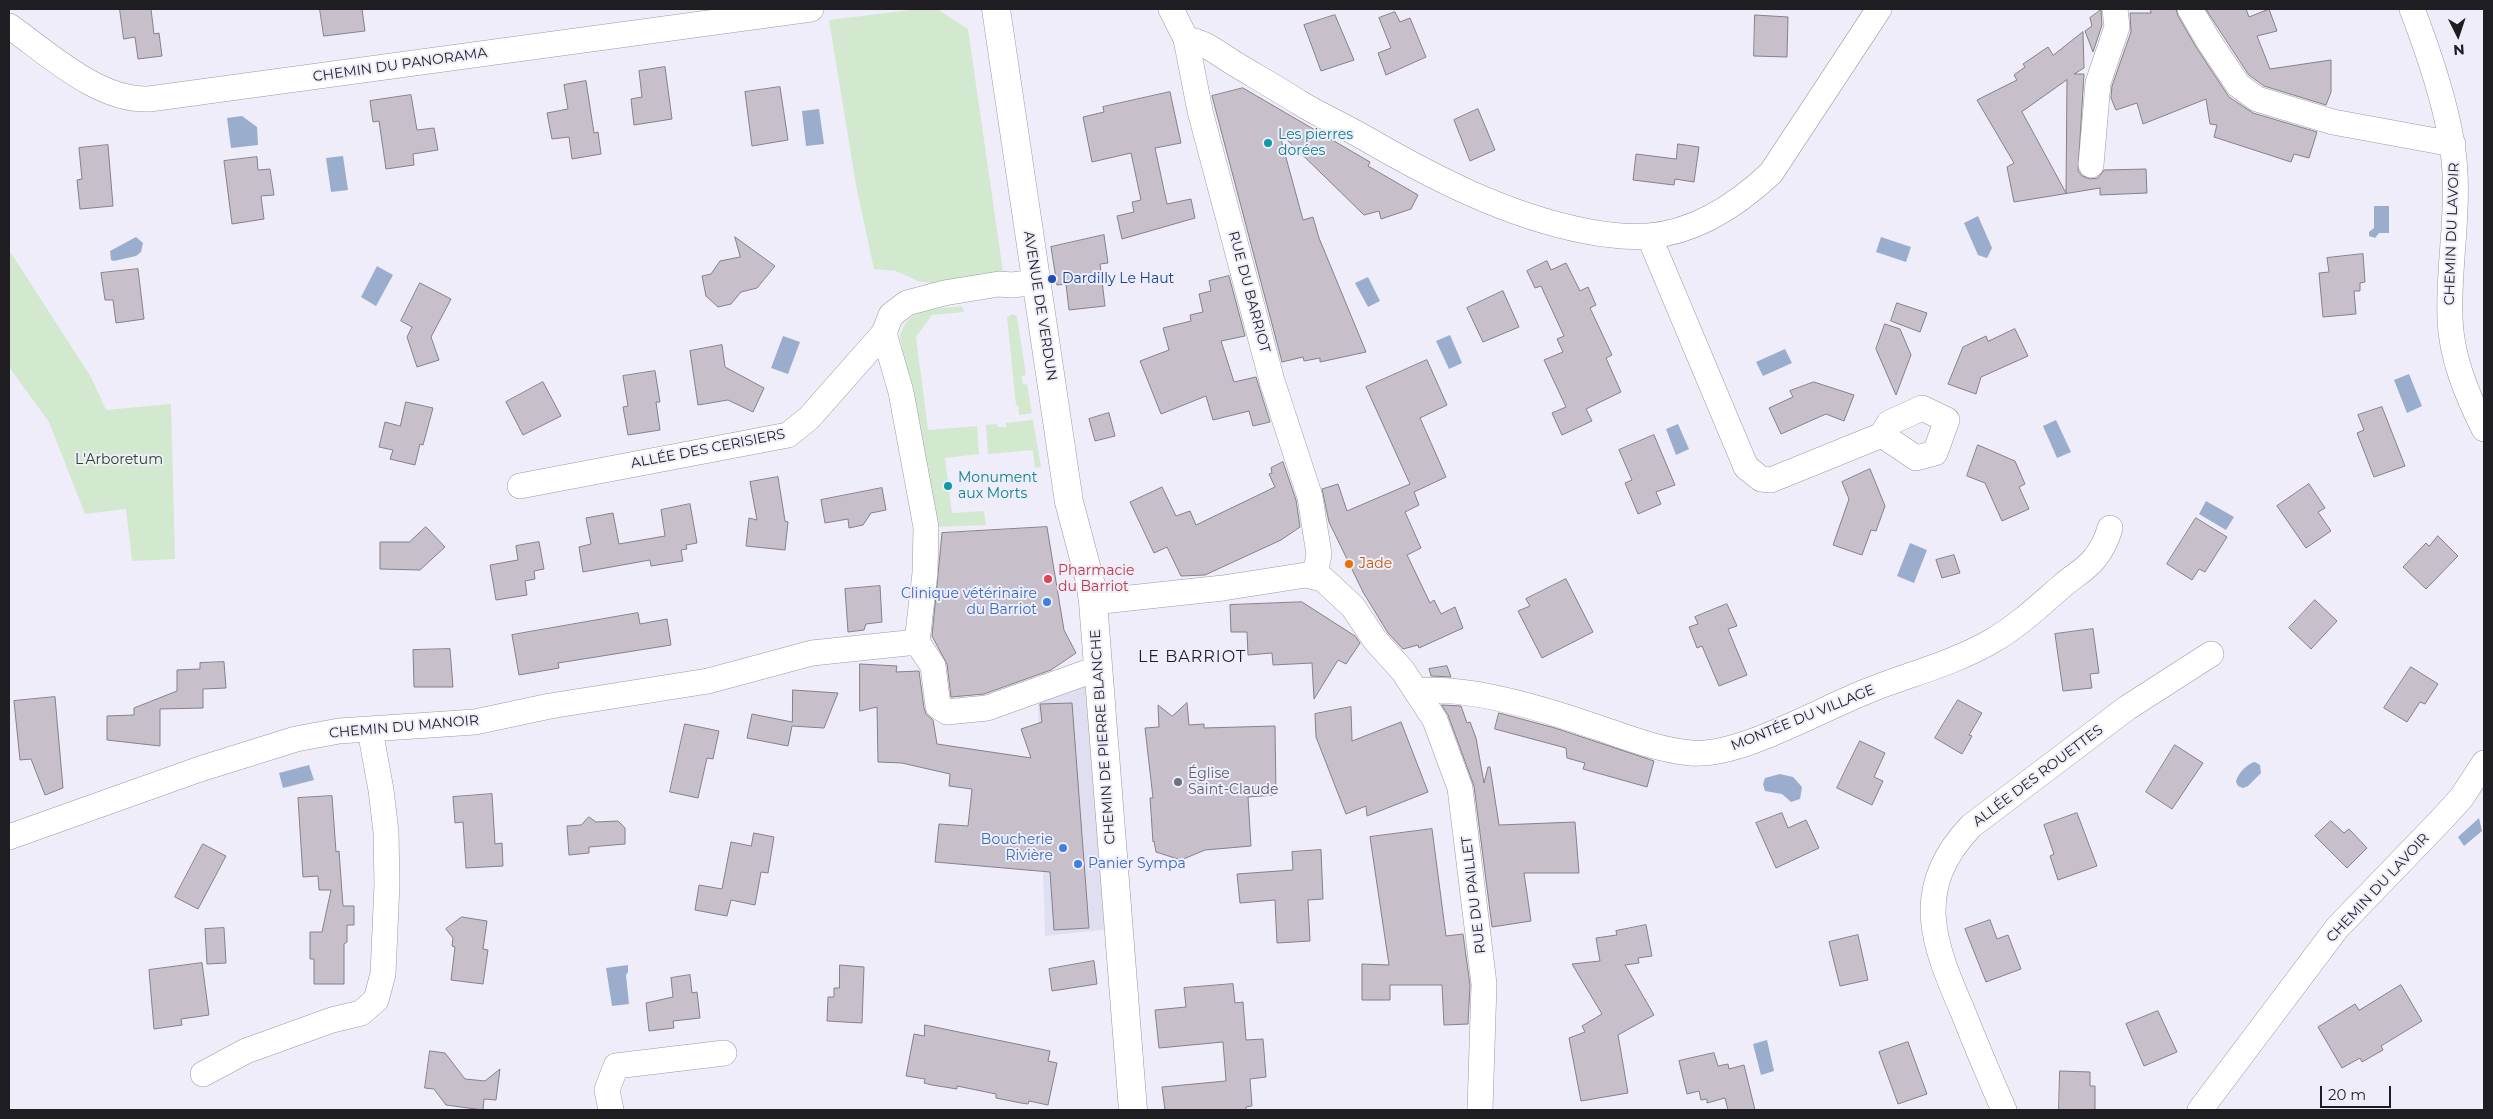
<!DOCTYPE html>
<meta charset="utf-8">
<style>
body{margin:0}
#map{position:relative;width:2493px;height:1119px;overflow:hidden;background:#eeedf9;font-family:Montserrat,sans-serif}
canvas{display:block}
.frame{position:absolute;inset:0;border:10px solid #1e1d22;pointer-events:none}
.north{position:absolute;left:2433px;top:10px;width:50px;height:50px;-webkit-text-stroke:4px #eeedf9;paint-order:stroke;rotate:176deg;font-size:14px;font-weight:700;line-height:20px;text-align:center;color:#1e1d22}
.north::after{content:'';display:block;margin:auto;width:18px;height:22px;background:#1e1d22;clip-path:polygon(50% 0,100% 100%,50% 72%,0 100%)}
.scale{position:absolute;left:2320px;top:1086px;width:71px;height:22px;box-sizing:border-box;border:2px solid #1e1d22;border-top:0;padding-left:6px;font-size:15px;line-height:18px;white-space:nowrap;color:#1e1d22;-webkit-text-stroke:4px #eeedf9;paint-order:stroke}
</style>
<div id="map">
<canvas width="2493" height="1119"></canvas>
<div class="frame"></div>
<div class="north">N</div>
<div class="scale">20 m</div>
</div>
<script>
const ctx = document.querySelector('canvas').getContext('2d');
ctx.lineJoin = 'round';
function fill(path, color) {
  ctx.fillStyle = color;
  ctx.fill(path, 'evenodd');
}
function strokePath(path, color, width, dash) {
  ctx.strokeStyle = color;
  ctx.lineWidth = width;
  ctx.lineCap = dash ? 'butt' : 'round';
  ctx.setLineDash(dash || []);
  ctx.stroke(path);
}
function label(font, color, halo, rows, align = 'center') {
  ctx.font = font + ' Montserrat,sans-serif';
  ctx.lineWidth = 4;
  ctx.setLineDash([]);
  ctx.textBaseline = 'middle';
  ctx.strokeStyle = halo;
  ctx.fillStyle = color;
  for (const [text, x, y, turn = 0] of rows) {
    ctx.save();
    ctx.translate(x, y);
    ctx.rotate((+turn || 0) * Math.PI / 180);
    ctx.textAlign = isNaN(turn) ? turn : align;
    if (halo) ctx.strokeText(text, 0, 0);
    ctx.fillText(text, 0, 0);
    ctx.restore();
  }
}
const built = new Path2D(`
 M1091 684 1110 929 1045 936 1038 698Z`);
const green = new Path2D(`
 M919 9H937L968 29 1003 272 945 283H931L918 281 896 271 874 269 856 185 829 20Z
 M9 250 91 377 106 410 171 404 175 559 132 561 126 509 85 514 49 422 9 367Z
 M962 306 964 312 932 315 916 337 928 430 977 426 979 454 945 458 952 513 984 511 986 525 936 527 900 336C909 305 935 310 962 306Z
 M1013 314 1017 317 1026 375 1022 376 1023 385 1027 384 1032 413 1019 415 1018 405H1016L1007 317Z
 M1033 420 1041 467 1035 468 1033 450 988 454 986 425 997 424 998 427H1006V423Z`);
const water = new Path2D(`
 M819 109 824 144 806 146 802 111Z
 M242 116 257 127 258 145 231 148 227 118Z
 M343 156 348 190 331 192 326 158Z
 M2374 206H2389V233H2379L2375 238 2369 236V232L2374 228Z
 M1978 216 1992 248 1987 258 1978 255 1964 223Z
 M136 237 143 243 141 252 136 256 114 261 111 260 110 251Z
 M1881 237 1911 247 1906 262 1876 252Z
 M377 266 393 275 376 306 361 297Z
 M1368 277 1380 301 1368 307 1355 283Z
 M1450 335 1462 363 1449 369 1436 341Z
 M783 336 800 342 788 374 771 368Z
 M1785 349 1792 363 1763 376 1756 362Z
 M2409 374 2422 406 2407 413 2394 380Z
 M2056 420 2071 452 2057 458 2043 426Z
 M1678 424 1689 449 1676 455 1666 429Z
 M2206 501 2234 517 2226 530 2199 514Z
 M1910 543 1927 550 1914 583 1897 576Z
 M2255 762 2260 765 2261 773 2248 786 2243 788 2238 786 2236 782C2237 774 2248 763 2255 762Z
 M309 765 314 780 283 788 279 773Z
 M1780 774 1793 777 1802 787 1800 799 1791 802 1782 794 1765 791 1763 784 1765 778Z
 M2479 818 2482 831 2464 846 2458 837Z
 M628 965V972L626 975 629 1004 612 1006 606 968Z
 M1767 1040 1774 1071 1761 1075 1753 1044Z`);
const building = new Path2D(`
 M120 9H151L154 34 159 33 162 56 138 59 135 37 124 39Z
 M320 9H362L365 31 324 36Z
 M2150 9H2176L2178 16 2196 47 2229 97 2253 113 2317 132 2309 158 2294 154 2291 162 2214 137 2217 125 2210 124 2206 99 2143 124 2137 103 2116 110 2111 98 2112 86 2131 32 2130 13H2151Z
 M2206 9H2246L2249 17 2269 9 2277 31 2257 36 2270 69 2331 60V92L2326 105 2264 86 2249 75Z
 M2101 10 2102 25 2093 52 2085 31 2092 26 2090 18Z
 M1395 12 1400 22 1410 18 1426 57 1386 75 1378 53 1391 48 1379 18Z
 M1335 15 1354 60 1321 71 1304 25Z
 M1755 15 1788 17 1787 57 1754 56Z
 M2083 32 2084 68 2074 74H2084L2078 171 2082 176 2090 179 2098 178 2104 170 2146 169 2147 193 2100 195V188L2014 202 2007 167 2014 163 1977 100 2017 80 2014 75 2025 67 2023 64 2048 47 2053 55ZM2067 80 2066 193 2022 112Z
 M665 67 672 119 634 125 631 99 642 97 639 71Z
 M586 81 594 133 598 132 601 154 572 159 569 137 552 139 547 113 568 109 564 85Z
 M780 87 788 140 752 146 745 92Z
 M1243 88 1370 162 1368 166 1418 195 1411 209 1381 219 1379 211 1364 215 1279 132 1303 220 1313 217 1319 238 1366 352 1320 362V358L1304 361 1303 357 1282 362 1212 96Z
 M1170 92 1181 143 1155 148 1167 204 1191 199 1195 218 1122 239 1117 216 1134 212 1132 202 1141 200 1131 153 1092 162 1083 117 1104 112 1103 107Z
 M411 95 417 130 434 128 438 150 413 154 414 165 386 169 379 121 373 122 370 101Z
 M1478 109 1495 150 1470 161 1454 120Z
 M1678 144 1699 147 1694 182 1675 179 1674 185 1633 180 1636 154 1676 159Z
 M108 145 113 206 80 209 77 180 82 179 79 148Z
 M257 157 258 170 270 169 274 195 261 196 264 219 232 224 224 161Z
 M1104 235 1108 263 1100 264 1105 306 1069 310 1066 284 1057 285 1051 247Z
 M735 237 775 266 757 288 741 292 731 304 718 307 706 296 702 276 711 274 720 261 740 257Z
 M2363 254 2365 282 2360 283V291H2354L2356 314 2323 317 2319 273 2329 272 2327 258Z
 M1547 261 1551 270 1566 263 1580 291 1588 287 1596 305 1590 308 1612 355 1606 358 1621 392 1586 409 1592 421 1562 435 1552 413 1566 407 1544 360 1563 352 1557 339 1564 336 1541 286 1535 288 1527 271Z
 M138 269 144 319 116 323 113 300H105L101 273Z
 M1229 276 1245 336 1221 341 1234 382 1256 377 1270 422 1253 426 1249 411 1213 420 1206 396 1161 414 1140 361 1169 350 1163 328 1191 321 1190 315 1203 312 1199 294 1211 291 1209 281Z
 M420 283 451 299 431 337 439 360 417 367 407 337 412 327 401 321Z
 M1503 291 1519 327 1483 342 1467 308Z
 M1897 303 1927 313 1920 332 1891 321Z
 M1885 324 1900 329 1911 355 1896 395 1876 349Z
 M2015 329 2028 356 1981 377 1976 394 1948 384 1963 347 1986 336 1988 341Z
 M722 345 725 367 764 388 753 412 728 400 698 405 690 351Z
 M1427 360 1447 405 1420 418 1446 477 1414 492 1419 505 1405 512 1421 548 1407 555 1430 603 1434 600 1441 614 1455 607 1463 628 1419 648 1418 645 1403 649 1388 633 1363 592 1329 522 1322 489 1338 484 1347 511 1410 484 1366 387Z
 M655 371 660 402H656L660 430 628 435 623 407 628 406 623 376Z
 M543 382 561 416 523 435 506 402Z
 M1814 382 1854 395 1844 421 1826 414 1781 434 1769 408 1793 397 1790 391Z
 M406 402 433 408 423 445 420 444 415 465 390 459 393 450 379 447 385 422 400 426Z
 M2382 407 2405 466 2374 477 2357 433 2364 430 2358 415Z
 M1109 413 1115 436 1095 441 1089 419Z
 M1654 435 1675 485 1656 492 1661 504 1638 514 1625 483 1632 480 1619 450Z
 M1978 445 2015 461 2025 484 2019 487 2029 509 2002 521 1985 483 1967 476Z
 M1283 462 1296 500 1300 527 1281 540 1205 575 1181 576 1167 547 1154 553 1130 502 1162 487 1176 516 1190 511 1196 525 1275 487 1269 474 1272 473 1271 468Z
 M1870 469 1885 506 1876 531 1871 530 1862 555 1833 545 1849 499 1842 482Z
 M778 477 785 521 788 522 785 550 746 546 749 518 757 520 750 482Z
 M2309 484 2325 508 2318 512 2331 531 2306 548 2277 506Z
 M882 488 886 510 871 513 863 525 849 528 848 519 825 523 821 500Z
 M690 504 697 543 686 545 687 549 681 550 683 561 651 566 650 560 583 572 579 547 591 544 586 518 613 513 619 544 665 536 661 510Z
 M2196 518 2227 537 2205 572 2199 569 2192 580 2167 564Z
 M426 527 445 547 420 570 380 569V542H409Z
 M1047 527 1064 630 1076 653 1051 670 984 694 951 697 947 664 932 636 942 533Z
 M2438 536 2458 556 2426 589 2403 567 2426 543 2429 546Z
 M539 542 544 569 534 571 535 579 525 581 527 595 496 600 490 565 518 560 516 546Z
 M1954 555 1960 573 1942 578 1936 560Z
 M1566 579 1593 632 1542 658 1518 611 1530 606 1526 599Z
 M880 586 882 622 866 624 864 630 848 632 845 589Z
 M2315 600 2337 621 2311 649 2289 628Z
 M1302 602 1355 636 1360 643 1346 664 1338 660 1314 699 1312 663 1273 665 1272 653 1248 655 1247 632H1231L1230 605Z
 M1727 604 1737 626 1728 629 1747 675 1719 686 1702 646 1697 648 1689 627 1698 624 1695 617Z
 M638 613 640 624 667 619 671 645 558 663 559 668 519 675 512 635Z
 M2093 629 2099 673 2090 674 2092 688 2063 691 2055 634Z
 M450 649 453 687H414L413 650Z
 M224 662 226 688 203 689V708L160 709V746L107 740V716L134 715V708L177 691V670L200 669V663Z
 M860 664 897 666 896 672 919 671 924 708 926 714 933 720 937 744 1031 758 1021 729 1042 722 1040 704 1072 703 1089 928 1054 930 1050 872 935 862 939 824 968 826 972 789 949 786 950 774 902 763 878 762 877 707 860 711Z
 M1447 666 1451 677 1431 676 1429 669Z
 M2411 667 2438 684 2425 704 2420 702 2407 722 2384 708Z
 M793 690 838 693 824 728 792 726 788 746 747 738 752 714 792 722Z
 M55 697 63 788 45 795 31 759 20 760 14 701Z
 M1958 700 1982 713 1969 735 1972 736 1962 754 1935 738Z
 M1187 703 1189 725 1204 724V728L1275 726 1276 795 1248 797 1251 846 1205 850 1181 860 1156 852 1154 841 1153 842 1150 798H1153L1145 728 1159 727 1158 705 1172 716Z
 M1442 705 1461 706 1467 723 1470 722 1476 738 1484 783 1488 767H1490L1499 825 1575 822 1579 873H1524L1531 921 1492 927 1474 786 1448 715Z
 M1351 707 1352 741 1401 722 1428 792 1367 816 1366 806 1346 814 1316 737 1315 714Z
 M1499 713 1555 728 1654 761 1647 787 1583 769 1585 763 1567 758 1566 748 1495 729Z
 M685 724 719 731 713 759 707 758 698 798 670 792Z
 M1860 741 1885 753 1874 777 1883 781 1872 805 1837 788Z
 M2175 745 2203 763 2172 809 2146 792Z
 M492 794 495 844 502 843 503 866 466 868 463 822 455 823 453 797Z
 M332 796 336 852 339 851 343 906H354V925H347V942L344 944V984H314V959H310V932H322L331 890H319L318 876 303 877 298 798Z
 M1782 813 1788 828 1806 820 1819 848 1776 868 1756 823Z
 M2077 813 2097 866 2058 880 2050 856 2054 854 2044 825Z
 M589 817 596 822 618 821 625 828V844L589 847V853L569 855 567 826 581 825Z
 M2331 821 2344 833 2349 829 2367 848 2347 868 2315 836Z
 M1432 829 1446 936 1463 934 1470 985 1468 1024 1444 1025 1442 985H1390V1000H1362V964L1389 965 1370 837Z
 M754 833 774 837 768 873 761 872 755 905 731 900 727 916 695 910 699 885 722 889 731 842 751 846Z
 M203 844 226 856 198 909 175 897Z
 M1321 850 1323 899 1308 900 1310 941 1277 943 1275 900 1240 903 1237 874 1293 870 1292 852Z
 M462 917 487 921 483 949 488 950 483 984 451 980 455 947 452 946 453 938 446 929Z
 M1990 920 1997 939 2008 935 2021 969 1986 982 1965 929Z
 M1646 925 1652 956 1638 958 1639 963 1625 965 1654 1015 1618 1035 1628 1093 1581 1101 1569 1038 1585 1032 1582 1026 1602 1014 1572 964 1600 961 1596 938 1617 935 1616 931Z
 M224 928 226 963 207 964 205 929Z
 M1858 935 1868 980 1840 986 1829 942Z
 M1094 961 1097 984 1052 991 1049 969Z
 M202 963 209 1015 181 1019 182 1025 154 1029 149 970Z
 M840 965 864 967 862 1023 827 1021 828 997H834V988H839Z
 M690 975 692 993 697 992 700 1018 673 1021 674 1028 649 1031 646 1003 673 997 671 978Z
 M1233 984 1235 1003 1243 1002 1246 1040 1263 1039 1266 1077 1250 1079 1252 1106 1246 1107V1110H1165L1162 1087 1226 1081 1223 1042 1159 1048 1155 1010 1186 1007 1184 988Z
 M2401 985 2422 1021 2381 1046 2383 1050 2362 1062 2360 1058 2342 1068 2318 1027 2355 1004 2359 1010Z
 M2158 1011 2177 1052 2144 1066 2126 1024Z
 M925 1025 1050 1051 1048 1061 1057 1063 1048 1105 1029 1101 1028 1104 1021 1103 996 1098V1094L957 1086V1089L932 1085 924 1083 925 1079 906 1076 914 1034 924 1036Z
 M1908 1042 1927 1094 1898 1104 1879 1052Z
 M430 1051 445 1053 465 1079 485 1081 500 1069 496 1100 484 1099 483 1110 446 1105 434 1089 425 1088Z
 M1714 1053 1718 1066 1728 1064 1729 1069 1744 1065 1755 1110H1728L1725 1098 1707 1103V1099L1701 1100 1699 1091 1687 1094 1679 1061Z
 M2060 1071 2090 1072V1086H2095V1110H2059Z`);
const minor = new Path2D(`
 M1171 9 1186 39 1200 111 1272 381 1310 497 1319 554 1315 576
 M2190 9 2208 40 2238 85 2257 99 2333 122 2453 144
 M2412 9C2430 56 2453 124 2455 173 2458 221 2448 270 2450 318 2451 357 2467 395 2484 429
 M9 26C49 54 98 101 149 99L811 9
 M1186 39C1205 42 1216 52 1232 62 1255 76 1278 89 1300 103 1321 116 1343 125 1363 137 1434 178 1505 215 1585 231 1606 235 1628 238 1649 236 1696 232 1737 205 1771 173L1879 9
 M2091 165 2098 83 2117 27 2115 9
 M1649 236 1746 467 1761 479 1771 480 1882 435 1916 458 1935 453 1947 420 1922 408 1889 423 1882 435
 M884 333 901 392 926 527 925 573 917 642
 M520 486 788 435 809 418 884 333 891 315 907 303 944 293 999 284 1012 285 1037 282
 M1093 602 1223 588 1306 575 1323 579 1353 607 1375 640 1403 671 1435 720 1460 788 1484 984 1480 1110
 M917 642 933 666 938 706 947 712 987 708 1099 668
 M1417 691C1470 685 1551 711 1602 729 1631 739 1660 750 1691 753 1741 757 1822 708 1870 690 1910 674 1954 663 1992 641 2018 626 2040 605 2062 586 2072 577 2087 569 2095 558 2102 549 2107 539 2110 528
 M9 837 200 769 296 739 339 731 475 722 550 706 708 681 812 653 917 642
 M203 1074 246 1051 332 1020 361 1013 376 1000 383 974 387 884 386 832 381 790 370 730
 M611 1110 607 1090 616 1066 724 1053
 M2004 1110C1990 1078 1976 1045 1963 1012 1933 943 1911 889 1971 826L2127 708 2211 654
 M2200 1110 2337 928 2443 818 2462 797 2484 763`);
const tertiary = new Path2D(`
 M996 9 1069 502 1090 581 1093 602 1133 1110`);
const markers = [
 [1268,143,5,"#0f9aa8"],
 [1052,279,5,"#1a4fb4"],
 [948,486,5,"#0f9aa8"],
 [1349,564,5,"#e8710a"],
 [1048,579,5,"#e0444e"],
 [1047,602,5,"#3f7fe0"],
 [1178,782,5,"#6b7280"],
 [1063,848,5,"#3f7fe0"],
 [1078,864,5,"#3f7fe0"]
];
const streetNames = [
 ["CHEMIN DU PANORAMA",400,65,-8],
 ["CHEMIN DU LAVOIR",2452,234,-88],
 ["RUE DU BARRIOT",1249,292,75],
 ["AVENUE DE VERDUN",1040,306,81],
 ["ALLÉE DES CERISIERS",708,449,-11],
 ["MONTÉE DU VILLAGE",1803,718,-22],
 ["CHEMIN DU MANOIR",404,727,-5],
 ["CHEMIN DE PIERRE BLANCHE",1103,737,-94],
 ["ALLÉE DES ROUETTES",2038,776,-37],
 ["CHEMIN DU LAVOIR",2378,888,-47],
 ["RUE DU PAILLET",1474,895,-97]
];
const cultureNames = [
 ["Les pierres",1278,135],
 ["dorées",1278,151],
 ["Monument",958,478],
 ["aux Morts",958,494]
];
const transitNames = [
 ["Dardilly Le Haut",1062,279]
];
const parkNames = [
 ["L'Arboretum",119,460]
];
const foodNames = [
 ["Jade",1359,564]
];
const healthNames = [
 ["Pharmacie",1058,571],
 ["du Barriot",1058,587]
];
const shopNames = [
 ["Clinique vétérinaire",1037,594],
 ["du Barriot",1037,610],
 ["Boucherie",1053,840],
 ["Rivière",1053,856],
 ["Panier Sympa",1088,864,"left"]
];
const worshipNames = [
 ["Église",1188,774],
 ["Saint-Claude",1188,790]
];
const quarterNames = [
 ["LE BARRIOT",1192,657]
];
fill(built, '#e0dff2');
fill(green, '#d2e9cf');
fill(water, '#9badcd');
fill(building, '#c7c0ca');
strokePath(building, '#868089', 1);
strokePath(minor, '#9a9aa4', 26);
strokePath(tertiary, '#9a9aa4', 29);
strokePath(minor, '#fff', 25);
strokePath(tertiary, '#fff', 28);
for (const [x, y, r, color] of markers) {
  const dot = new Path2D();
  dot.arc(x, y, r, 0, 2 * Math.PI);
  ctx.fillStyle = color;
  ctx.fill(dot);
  strokePath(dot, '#eeedf9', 2);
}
label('14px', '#1e1d22', '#eeedf9', streetNames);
label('14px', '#0d838f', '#eeedf9', cultureNames, 'left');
label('14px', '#164399', '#eeedf9', transitNames, 'left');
label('14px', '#21471d', '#eeedf9', parkNames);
label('14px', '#c56008', '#eeedf9', foodNames, 'left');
label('14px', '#be3a42', '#eeedf9', healthNames, 'left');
label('14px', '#366cbe', '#eeedf9', shopNames, 'right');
label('14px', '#5b616d', '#eeedf9', worshipNames, 'left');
ctx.letterSpacing = '1px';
label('16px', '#1e1d22', '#eeedf9', quarterNames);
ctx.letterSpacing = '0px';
</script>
